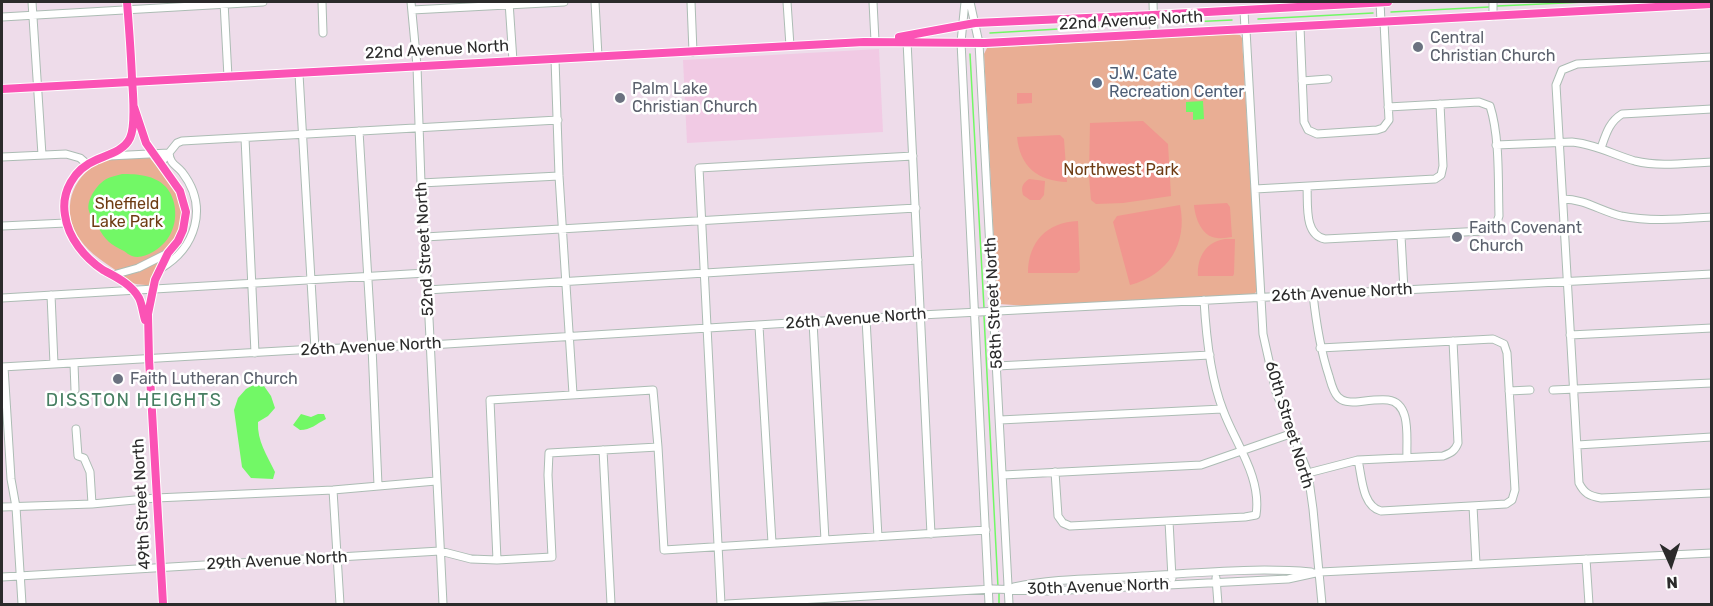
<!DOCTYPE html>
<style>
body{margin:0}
#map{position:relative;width:1713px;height:606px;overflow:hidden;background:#eedcea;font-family:Rubik,sans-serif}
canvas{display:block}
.frame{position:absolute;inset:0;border:3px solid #2b2b2b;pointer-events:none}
.north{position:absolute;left:1641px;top:534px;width:60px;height:60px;-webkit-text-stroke:4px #fff;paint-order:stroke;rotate:177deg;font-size:16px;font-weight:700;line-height:24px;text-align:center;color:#2b2b2b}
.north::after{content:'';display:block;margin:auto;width:21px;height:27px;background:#2b2b2b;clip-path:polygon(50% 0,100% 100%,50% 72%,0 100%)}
</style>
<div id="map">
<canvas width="1713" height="606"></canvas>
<div class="frame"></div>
<div class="north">N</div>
</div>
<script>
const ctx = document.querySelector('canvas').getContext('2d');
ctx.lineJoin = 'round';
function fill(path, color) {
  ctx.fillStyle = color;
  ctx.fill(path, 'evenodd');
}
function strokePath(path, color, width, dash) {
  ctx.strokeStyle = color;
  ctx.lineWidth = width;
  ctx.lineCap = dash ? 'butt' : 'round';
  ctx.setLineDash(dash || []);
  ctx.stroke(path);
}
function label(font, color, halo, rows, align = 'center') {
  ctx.font = font + ' Rubik,sans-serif';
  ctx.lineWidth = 5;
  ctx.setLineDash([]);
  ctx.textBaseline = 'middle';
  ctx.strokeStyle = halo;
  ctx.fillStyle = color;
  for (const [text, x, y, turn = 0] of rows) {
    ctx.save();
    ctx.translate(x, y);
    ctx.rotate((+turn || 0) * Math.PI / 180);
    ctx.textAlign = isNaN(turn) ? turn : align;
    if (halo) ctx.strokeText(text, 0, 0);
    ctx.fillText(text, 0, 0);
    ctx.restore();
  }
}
const education = new Path2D(`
 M879 49 883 132 687 143 683 60Z`);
const green = new Path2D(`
 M1233 34 1240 35 1242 38 1257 291 1254 294 1028 306 999 304 997 300 984 54 987 48Z
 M148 156C170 181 195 204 175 239 172 243 168 246 166 250 158 260 154 272 150 285 128 285 130 281 114 269 99 259 86 250 77 235 60 205 75 171 106 160 119 156 134 157 148 156Z`);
const pitch = new Path2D(`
 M1017 93H1032V103L1017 104Z
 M1143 121 1168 144 1171 196 1123 203 1096 204 1091 200 1089 176 1090 123Z
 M1060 135 1064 139 1067 182C1038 181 1020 167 1017 137Z
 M1029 179 1045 181 1044 195 1040 200H1030L1023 195C1021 187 1022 184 1029 179Z
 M1227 203 1230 207 1232 237C1228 237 1222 239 1217 238 1202 237 1195 218 1194 205Z
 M1180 205C1188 244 1168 275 1130 285L1113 222 1117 216Z
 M1078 221 1080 270 1077 273H1028C1028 242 1047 222 1078 221Z
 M1225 239H1235L1234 274 1233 276H1198C1197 258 1205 242 1225 239Z`);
const water = new Path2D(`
 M1203 101 1204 119 1193 120V112H1186V102Z
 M122 174C137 174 155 175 166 187 179 202 178 228 165 242 158 250 143 260 132 256 129 255 127 253 124 251 111 245 105 240 98 227 96 221 90 216 89 211 86 202 95 188 101 183 107 177 115 176 122 174Z
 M255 384 264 386 271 396 275 408 268 416 258 422C257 441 267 455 275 472L273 479 251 478 242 467 234 410 238 398 246 389Z
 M301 414 311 417 318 414H324L326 419C316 424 311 430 300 430L293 425Z`);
const stream = new Path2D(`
 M1497 6 1586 2
 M1391 12 1489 7
 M1258 19 1373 13
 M1168 23 1232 20
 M990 33 1145 24
 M970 54 984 308
 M984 316 998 587
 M999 592V604`);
const minor = new Path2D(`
 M32 2 42 155
 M224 2 228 77
 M322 2 323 33
 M411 2 417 66 421 183 425 237 443 604
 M509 2 513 61
 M595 2 598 56
 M691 2 693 52
 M787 2 790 46
 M873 2 875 41
 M965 2 961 42 989 604
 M970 2 979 43 1009 604
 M1153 2 1154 34
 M1380 2 1381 22
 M1493 2V16
 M412 10 564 2
 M1244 10 1245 30
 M2 17 263 2
 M1300 27 1304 122 1308 130 1317 134 1377 130 1383 128 1389 120 1384 22
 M1246 30 1263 334 1276 392 1308 473 1313 509 1322 604
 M907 41 931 534
 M1712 57 1577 64 1562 70 1556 85 1579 483C1584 493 1589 496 1601 498L1712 493
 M555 59 559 176 573 394
 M299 74 315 349
 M1302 81 1328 79
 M359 131 372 347 378 485
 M245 138 255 353
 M1496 145 1572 142C1595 144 1614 155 1635 161 1660 167 1686 163 1712 162
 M1601 148C1606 134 1609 122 1622 114L1712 109
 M109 156 169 153
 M2 157 66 154 80 158 87 164
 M160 164 177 143 182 141 558 120
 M421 183 559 176
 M1307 187C1308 205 1304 235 1325 239L1484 231 1495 227 1499 216C1498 183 1500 137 1490 106L1479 102 1388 107
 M1255 189 1435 179 1441 175 1443 166 1440 104
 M1563 199C1584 199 1601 211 1621 216 1651 222 1682 219 1712 217
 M2 226 66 223
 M1401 236 1404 290
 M425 237 916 208
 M160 269C196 248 209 207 182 172 176 165 170 164 169 153
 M113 275 138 268 168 253
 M427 290 918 260
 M1313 294C1316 322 1320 349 1329 376 1331 383 1333 392 1338 397 1343 402 1349 402 1356 402 1366 401 1378 399 1388 400 1412 403 1406 439 1407 457
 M51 295 54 364
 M2 298 426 273
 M866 319 878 537
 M813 322 825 540
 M759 326 772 543
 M1570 335 1712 328
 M1320 348 1493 339 1504 344 1507 353 1515 490 1512 500 1506 504 1381 511C1362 506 1362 477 1358 460
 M74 364 75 390
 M997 366 1210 355
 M2 367 315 349 430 345 921 315 1712 274
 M4 367 11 479 16 507 22 604
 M1553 390 1712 383
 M1509 391 1530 390
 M1000 420 1222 409
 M76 429 78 456 84 458 90 472 92 504
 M1577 445 1712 437
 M603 450 611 604
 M1055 472 1058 516 1063 523 1070 526 1245 517 1256 515C1262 477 1235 443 1223 410 1210 377 1206 335 1204 300
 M1308 473 1358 460 1443 456C1451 453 1455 451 1458 443L1453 341
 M1003 475 1201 465 1293 433
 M333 490 340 604
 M1473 506 1476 564
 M2 507 92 504 156 498 333 490 436 481
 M1169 521 1172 578
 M1586 559 1589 604
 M497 560 490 400 653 390 658 447 664 550 986 530
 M2 577 440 551 471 559 497 560 552 557 548 475 549 453 658 447
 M1216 578 1218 604
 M1014 587C1055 578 1099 579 1142 576 1197 573 1256 567 1311 572
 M721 604 699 168 913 156
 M727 604 993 589 1048 591 1288 579 1320 572 1712 553`);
const major = new Path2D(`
 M127 2C129 27 131 53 132 79 133 94 136 125 130 138 124 151 107 155 96 160 74 169 61 192 65 215 68 238 85 258 103 270 116 277 131 284 139 298 142 304 143 313 145 320
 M899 37 975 23 1153 15 1388 2
 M2 89 864 42 985 43 1712 4
 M134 107 146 143 180 191 186 212 183 230 178 241 168 253 155 280 148 314 149 359 163 604`);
const markers = [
 [1418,47,6,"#6b7280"],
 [1097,83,6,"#5c6f8a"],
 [620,98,6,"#6b7280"],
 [1457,237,6,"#6b7280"],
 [118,379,6,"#6b7280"]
];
const streetNames = [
 ["22nd Avenue North",1131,21,-3],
 ["22nd Avenue North",437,50,-3],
 ["52nd Street North",425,249,-93],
 ["26th Avenue North",1342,293,-3],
 ["58th Street North",994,303,-93],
 ["26th Avenue North",856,319,-4],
 ["26th Avenue North",371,347,-3],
 ["60th Street North",1289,425,73],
 ["49th Street North",142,504,-93],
 ["29th Avenue North",277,561,-3],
 ["30th Avenue North",1098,587,-2]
];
const worshipNames = [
 ["Central",1430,38],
 ["Christian Church",1430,56],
 ["Palm Lake",632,89],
 ["Christian Church",632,107],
 ["Faith Covenant",1469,228],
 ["Church",1469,246],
 ["Faith Lutheran Church",130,379]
];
const serviceNames = [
 ["J.W. Cate",1109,74],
 ["Recreation Center",1109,92]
];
const parkNames = [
 ["Northwest Park",1121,170],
 ["Sheffield",127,204],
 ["Lake Park",127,222]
];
const neighbourhoodNames = [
 ["DISSTON HEIGHTS",134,401]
];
fill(education, '#f1cae4');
fill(green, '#e9ae94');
fill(pitch, '#f1968f');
fill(water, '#72f866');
strokePath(stream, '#72f866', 1.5);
strokePath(minor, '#acbcb4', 9);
strokePath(major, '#fff', 10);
strokePath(minor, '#fff', 7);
strokePath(major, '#fb53b5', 8);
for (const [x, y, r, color] of markers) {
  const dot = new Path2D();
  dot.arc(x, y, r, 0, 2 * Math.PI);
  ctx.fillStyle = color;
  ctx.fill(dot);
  strokePath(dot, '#fff', 2);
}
label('16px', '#2b2b2b', '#fff', streetNames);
label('16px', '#5b616d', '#fff', worshipNames, 'left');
label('16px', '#4e5e75', '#fff', serviceNames, 'left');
label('16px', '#6e3c14', '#fff', parkNames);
ctx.letterSpacing = '1.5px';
label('18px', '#477f62', '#fff', neighbourhoodNames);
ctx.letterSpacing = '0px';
</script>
